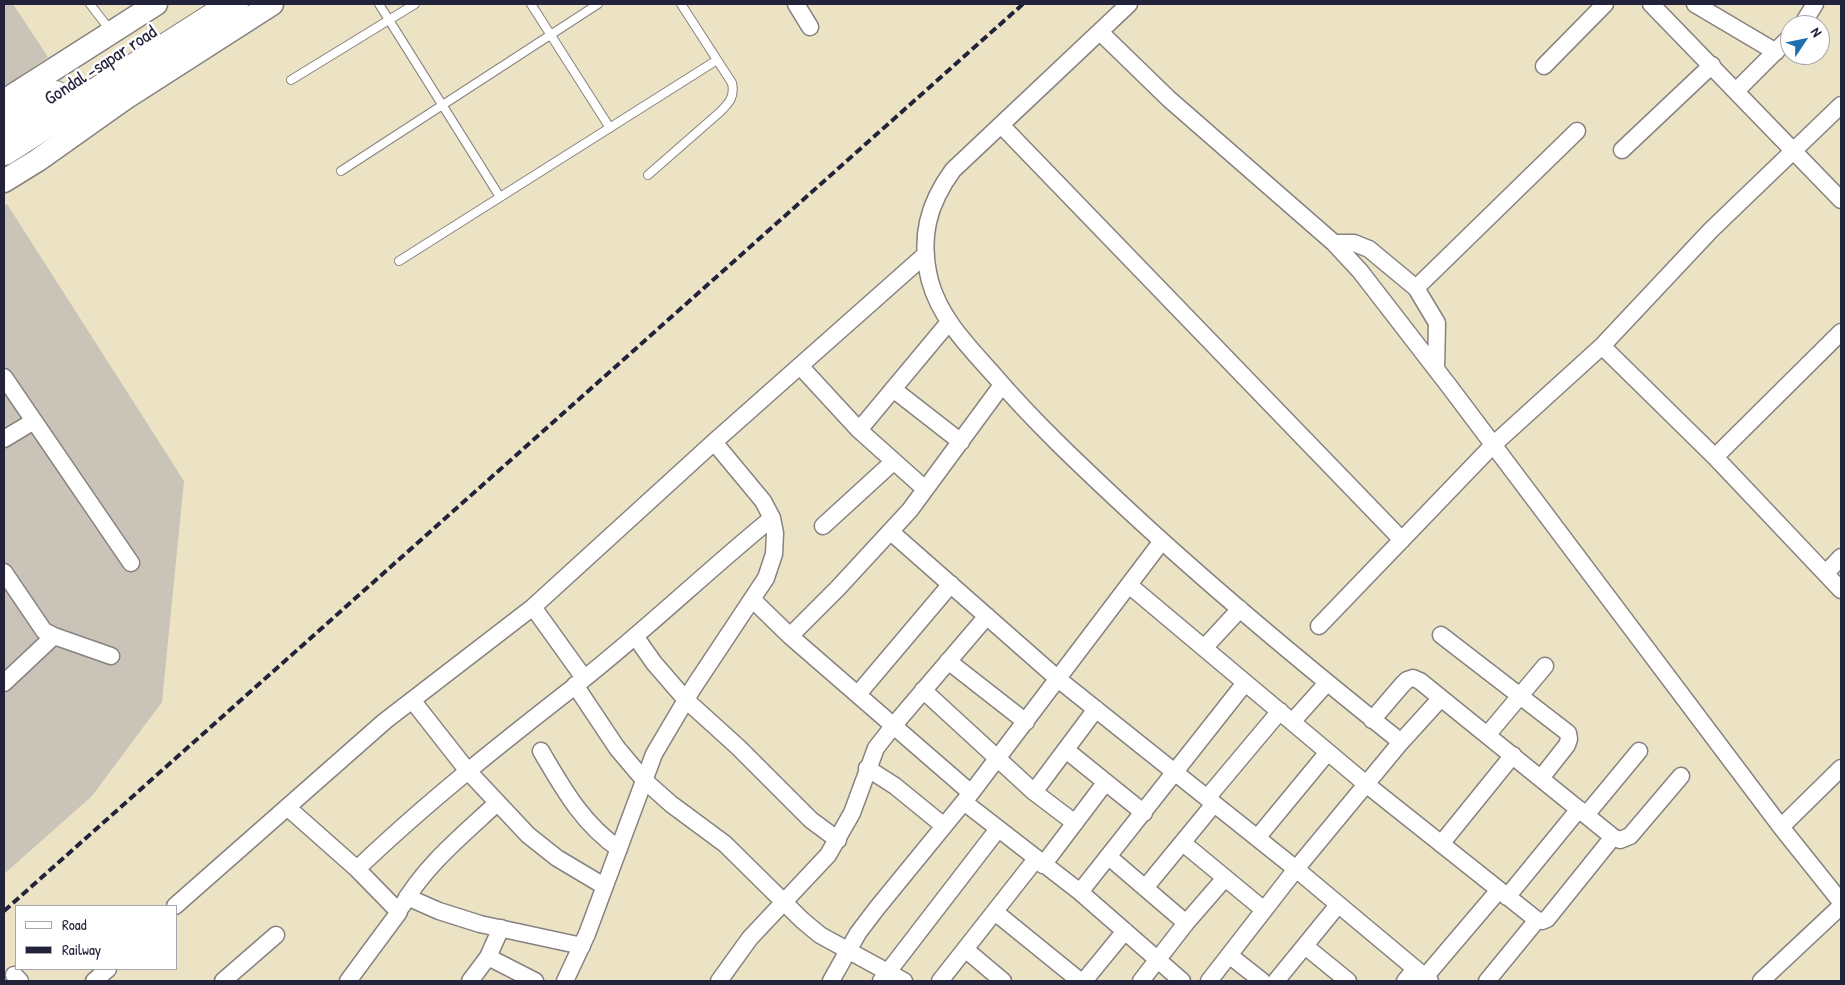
<!DOCTYPE html>
<style>
body{margin:0}
#map{position:relative;width:1845px;height:985px;overflow:hidden;background:#ece3c4;font-family:"Patrick Hand",sans-serif}
canvas{display:block}
.frame{position:absolute;inset:0;border:5px solid #22223b;pointer-events:none}
.legend{position:absolute;left:15px;top:905px;width:162px;height:65px;box-sizing:border-box;background:#fff;border:1px solid #a7a7b1;margin:0;padding:6px 9px;list-style:none;font-size:15px;color:#22223b}
.legend li{display:flex;align-items:center;gap:10px;height:25px}
.legend b{width:25px;border:1px solid #a7a7b1}
.north{position:absolute;left:1780px;top:15px;width:50px;height:50px;box-sizing:border-box;background:#fff;border:1px solid #a7a7b1;border-radius:50%;rotate:56deg;font-size:14px;font-weight:700;line-height:20px;text-align:center;color:#22223b}
.north::after{content:'';display:block;margin:auto;width:18px;height:22px;background:#1f6fb2;clip-path:polygon(50% 0,100% 100%,50% 72%,0 100%)}
</style>
<div id="map">
<canvas width="1845" height="985"></canvas>
<div class="frame"></div>
<ul class="legend">
<li><b style="height:6px;background:#fff"></b>Road</li>
<li><b style="height:6px;background:#22223b"></b>Railway</li>
</ul>
<div class="north">N</div>
</div>
<script>
const ctx = document.querySelector('canvas').getContext('2d');
ctx.lineJoin = 'round';
function fill(path, color) {
  ctx.fillStyle = color;
  ctx.fill(path, 'evenodd');
}
function strokePath(path, color, width, dash) {
  ctx.strokeStyle = color;
  ctx.lineWidth = width;
  ctx.lineCap = dash ? 'butt' : 'round';
  ctx.setLineDash(dash || []);
  ctx.stroke(path);
}
function label(font, color, halo, rows, align = 'center') {
  ctx.font = font + ' "Patrick Hand",sans-serif';
  ctx.lineWidth = 5;
  ctx.setLineDash([]);
  ctx.textBaseline = 'middle';
  ctx.strokeStyle = halo;
  ctx.fillStyle = color;
  for (const [text, x, y, turn = 0] of rows) {
    ctx.save();
    ctx.translate(x, y);
    ctx.rotate((+turn || 0) * Math.PI / 180);
    ctx.textAlign = isNaN(turn) ? turn : align;
    if (halo) ctx.strokeText(text, 0, 0);
    ctx.fillText(text, 0, 0);
    ctx.restore();
  }
}
const industrial = new Path2D(`
 M4 4H13L48 57 4 88Z
 M7 204 184 481 162 702 92 796 4 874V206Z`);
const lane = new Path2D(`
 M90 4 110 30
 M379 4 500 197
 M531 4 610 128
 M291 80 415 4
 M341 171 598 4
 M648 175 720 112C729 103 735 97 732 83L681 4
 M399 261 717 60`);
const street = new Path2D(`
 M796 4 810 27
 M1129 4 953 170C928 204 919 238 930 281 940 318 968 346 993 374 1034 422 1080 465 1126 508 1214 590 1307 667 1401 742L1441 698 1613 837 1620 840 1630 836 1681 776
 M1651 4 1841 200
 M1695 4 1776 52
 M1802 25 1815 4
 M1100 32 1169 99 1334 243 1360 271 1449 386 1781 827 1841 902
 M1544 66 1605 4
 M1736 91 1790 37
 M1001 125 1402 540
 M1622 150 1712 65
 M1334 243H1354L1369 249 1416 288 1437 323 1436 369
 M1416 288 1577 131
 M1602 346 1715 457 1841 590
 M800 366 859 430 925 489
 M4 377 131 563
 M893 389 961 442
 M859 430 949 322
 M4 439 34 421
 M1715 457 1841 332
 M823 526 893 462
 M891 532 1058 679 1296 869 1430 981
 M4 572 44 631 54 636 111 656
 M1826 573 1841 557
 M1129 585 1366 784 1537 920 1542 921 1547 919 1613 837
 M752 599 790 636 971 793
 M533 607 584 678
 M1319 626 1493 445 1602 346 1711 230 1841 105
 M1441 635 1568 733 1569 739 1567 745 1541 778
 M635 636 654 663 686 700 738 747 811 820 838 840
 M790 636 838 588 910 510 1002 385
 M1204 648 1240 609
 M948 661 1026 722
 M4 683 54 636
 M575 685 617 748 644 780 671 804 725 844 802 920 820 935 904 981
 M923 690 1034 792 1075 823
 M858 694 951 584
 M412 700 467 770 528 835 557 858 604 886
 M1372 720 1402 685 1407 680 1413 678 1420 681 1441 698
 M1292 722 1327 683
 M1488 734 1545 666
 M1066 750 1144 813
 M541 751C564 790 582 823 619 849
 M867 768 895 786 944 826
 M1034 792 1096 709
 M1207 798 1280 711
 M964 802 1080 892 1182 981
 M287 807 357 869 399 912 348 981
 M1586 815 1639 751
 M1781 827 1841 768
 M1257 838 1328 752
 M1183 843 1264 910
 M1441 844 1513 755
 M1109 857 1186 923
 M1043 865 1105 783
 M357 869C428 801 503 742 580 682 646 630 707 571 772 518
 M1145 888 1214 804
 M1080 892 1245 683
 M407 897 439 911 480 924 582 946
 M1507 897 1579 809
 M175 906 385 721 533 607 714 442 926 254
 M402 906C425 865 464 834 497 803
 M995 912 1080 981
 M1305 946 1348 981
 M965 949 1003 981
 M1229 955 1262 981
 M488 957 535 981
 M14 975 20 981
 M1425 977 1499 890
 M94 981 108 969
 M223 981 276 935
 M470 981 488 957 501 928
 M565 981 587 934 654 754 693 688 766 578 774 554 775 533 772 518 763 501 714 442
 M719 981 750 938 828 855 852 813 876 748 894 725 987 616
 M831 981 858 933 877 908 971 793 1162 541
 M881 981 998 829
 M940 981 1036 859
 M1084 981 1125 931
 M1141 981 1186 923 1225 878
 M1209 981 1296 869 1401 742
 M1276 981 1338 905
 M1405 981 1415 969
 M1487 981 1537 920
 M1761 981 1841 906`);
const secondary = new Path2D(`
 M4 101 156 4
 M4 181 38 160 124 99 272 4`);
const highway = new Path2D(`
 M4 128 55 95
 M4 151 234 4`);
const rail = new Path2D(`
 M4 911 1023 4`);
const streetNames = [
 ["Gondal -sapar road",101,66,-33]
];
fill(industrial, '#cac3b8');
strokePath(lane, '#878280', 10);
strokePath(street, '#878280', 19);
strokePath(secondary, '#878280', 25);
strokePath(highway, '#878280', 30);
strokePath(lane, '#fff', 8);
strokePath(street, '#fff', 16);
strokePath(secondary, '#fff', 22);
strokePath(highway, '#fff', 28);
strokePath(rail, '#22223b', 4, [8, 4]);
label('19px', '#22223b', '#fff', streetNames);
</script>
